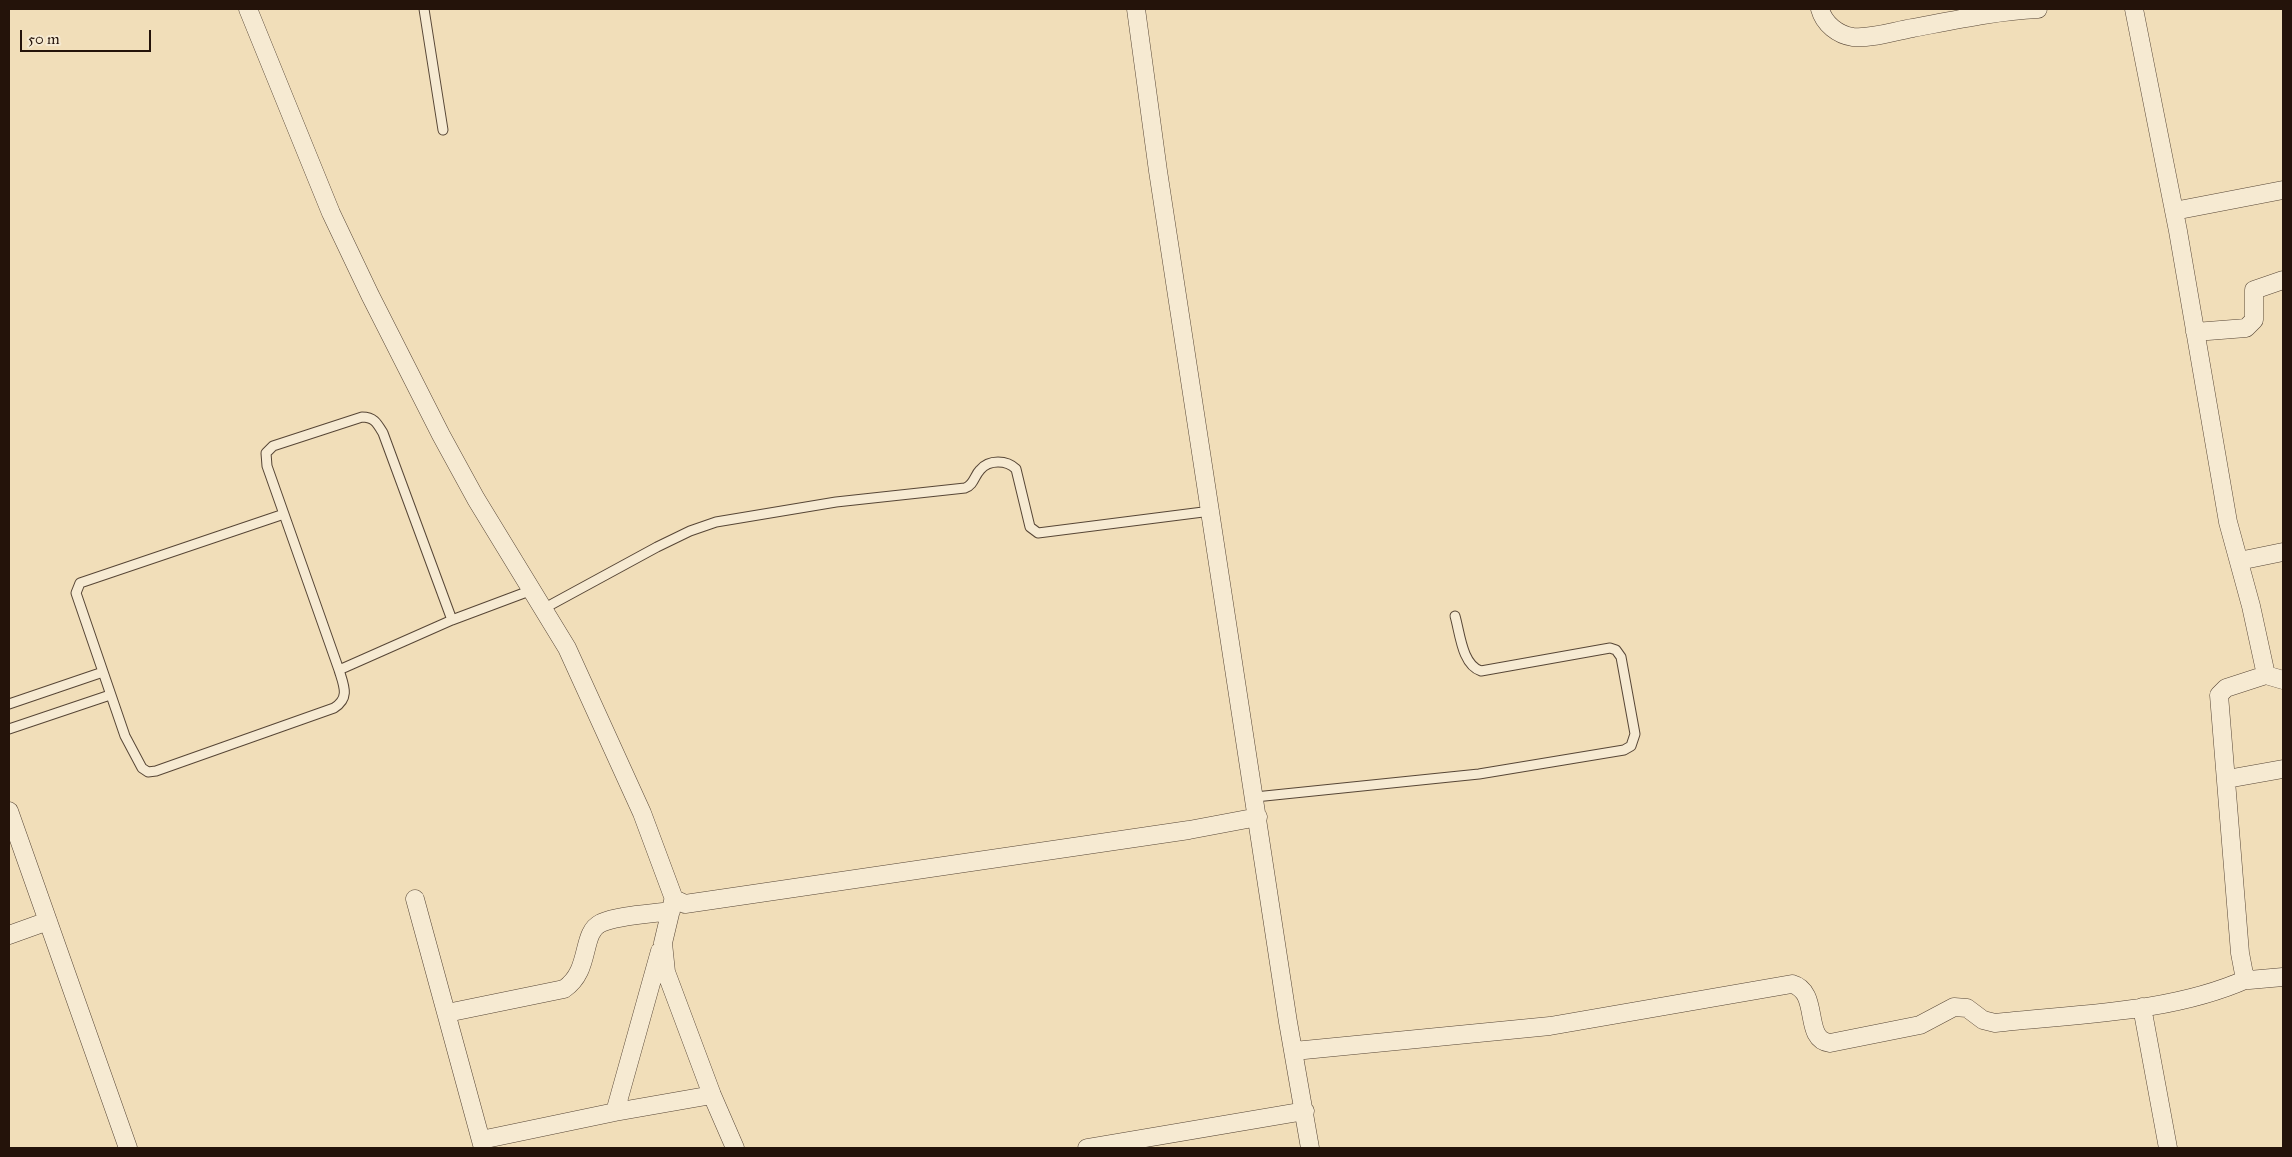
<!DOCTYPE html>
<style>
body{margin:0}
#map{position:relative;width:2292px;height:1157px;overflow:hidden;background:#f1deb9;font-family:"IM FELL Great Primer",serif}
canvas{display:block}
.frame{position:absolute;inset:0;border:10px solid #24130a;pointer-events:none}
.scale{position:absolute;left:20px;top:30px;width:131px;height:22px;box-sizing:border-box;border:2px solid #24130a;border-top:0;padding-left:6px;font-size:15px;line-height:18px;white-space:nowrap;color:#24130a;-webkit-text-stroke:4px #f6ead2;paint-order:stroke}
</style>
<div id="map">
<canvas width="2292" height="1157"></canvas>
<div class="frame"></div>
<div class="scale">50 m</div>
</div>
<script>
const ctx = document.querySelector('canvas').getContext('2d');
ctx.lineJoin = 'round';
function strokePath(path, color, width, dash) {
  ctx.strokeStyle = color;
  ctx.lineWidth = width;
  ctx.lineCap = dash ? 'butt' : 'round';
  ctx.setLineDash(dash || []);
  ctx.stroke(path);
}
const lane = new Path2D(`
 M424 9 443 130
 M284 514 80 583 76 593 125 736 142 768 148 772 156 771 334 708C350 698 344 686 339 670L267 466 266 453 273 446 362 417C374 417 377 423 383 433L452 620
 M543 609 657 547 690 531 716 522 836 502 965 488C974 485 974 476 980 470 989 459 1007 460 1016 469L1030 527 1038 533 1211 511
 M339 670 452 620 532 590
 M9 704 103 672
 M9 729 110 695
 M1255 797 1479 774 1624 750 1631 746 1635 734 1621 657 1616 650 1610 648 1481 671C1462 665 1460 633 1455 616`);
const street = new Path2D(`
 M248 9 331 213 370 295 441 435 476 499 567 648 642 813 674 899 685 904 1189 830 1258 817
 M1136 9 1158 171 1288 1022 1310 1148
 M1820 9C1824 24 1838 35 1853 37 1872 39 1894 31 1913 28 1955 20 1996 11 2038 9
 M2134 9 2178 231 2228 522 2251 606 2266 675 2226 688 2219 695 2240 953 2244 974 2249 980 2283 977
 M2174 211 2283 190
 M2195 332 2246 328 2254 320V290L2283 280
 M2239 561 2283 552
 M2266 675 2283 680
 M2227 779 2283 769
 M9 811 128 1148
 M415 899 483 1148
 M673 901 663 943 666 972 712 1095 735 1148
 M9 935 48 921
 M2142 1007 2168 1148
 M447 1013 564 989C592 970 580 933 601 923 619 915 651 914 671 911
 M1294 1051 1550 1026 1792 984C1821 992 1802 1040 1830 1043L1920 1025 1954 1007 1967 1008 1983 1020 1995 1023C2077 1014 2171 1013 2247 979
 M615 1112 660 951
 M481 1140 615 1112 712 1095
 M1087 1148 1305 1111`);
strokePath(lane, '#574636', 11);
strokePath(street, '#574636', 19);
strokePath(lane, '#f6ead2', 9);
strokePath(street, '#f6ead2', 18);
</script>
